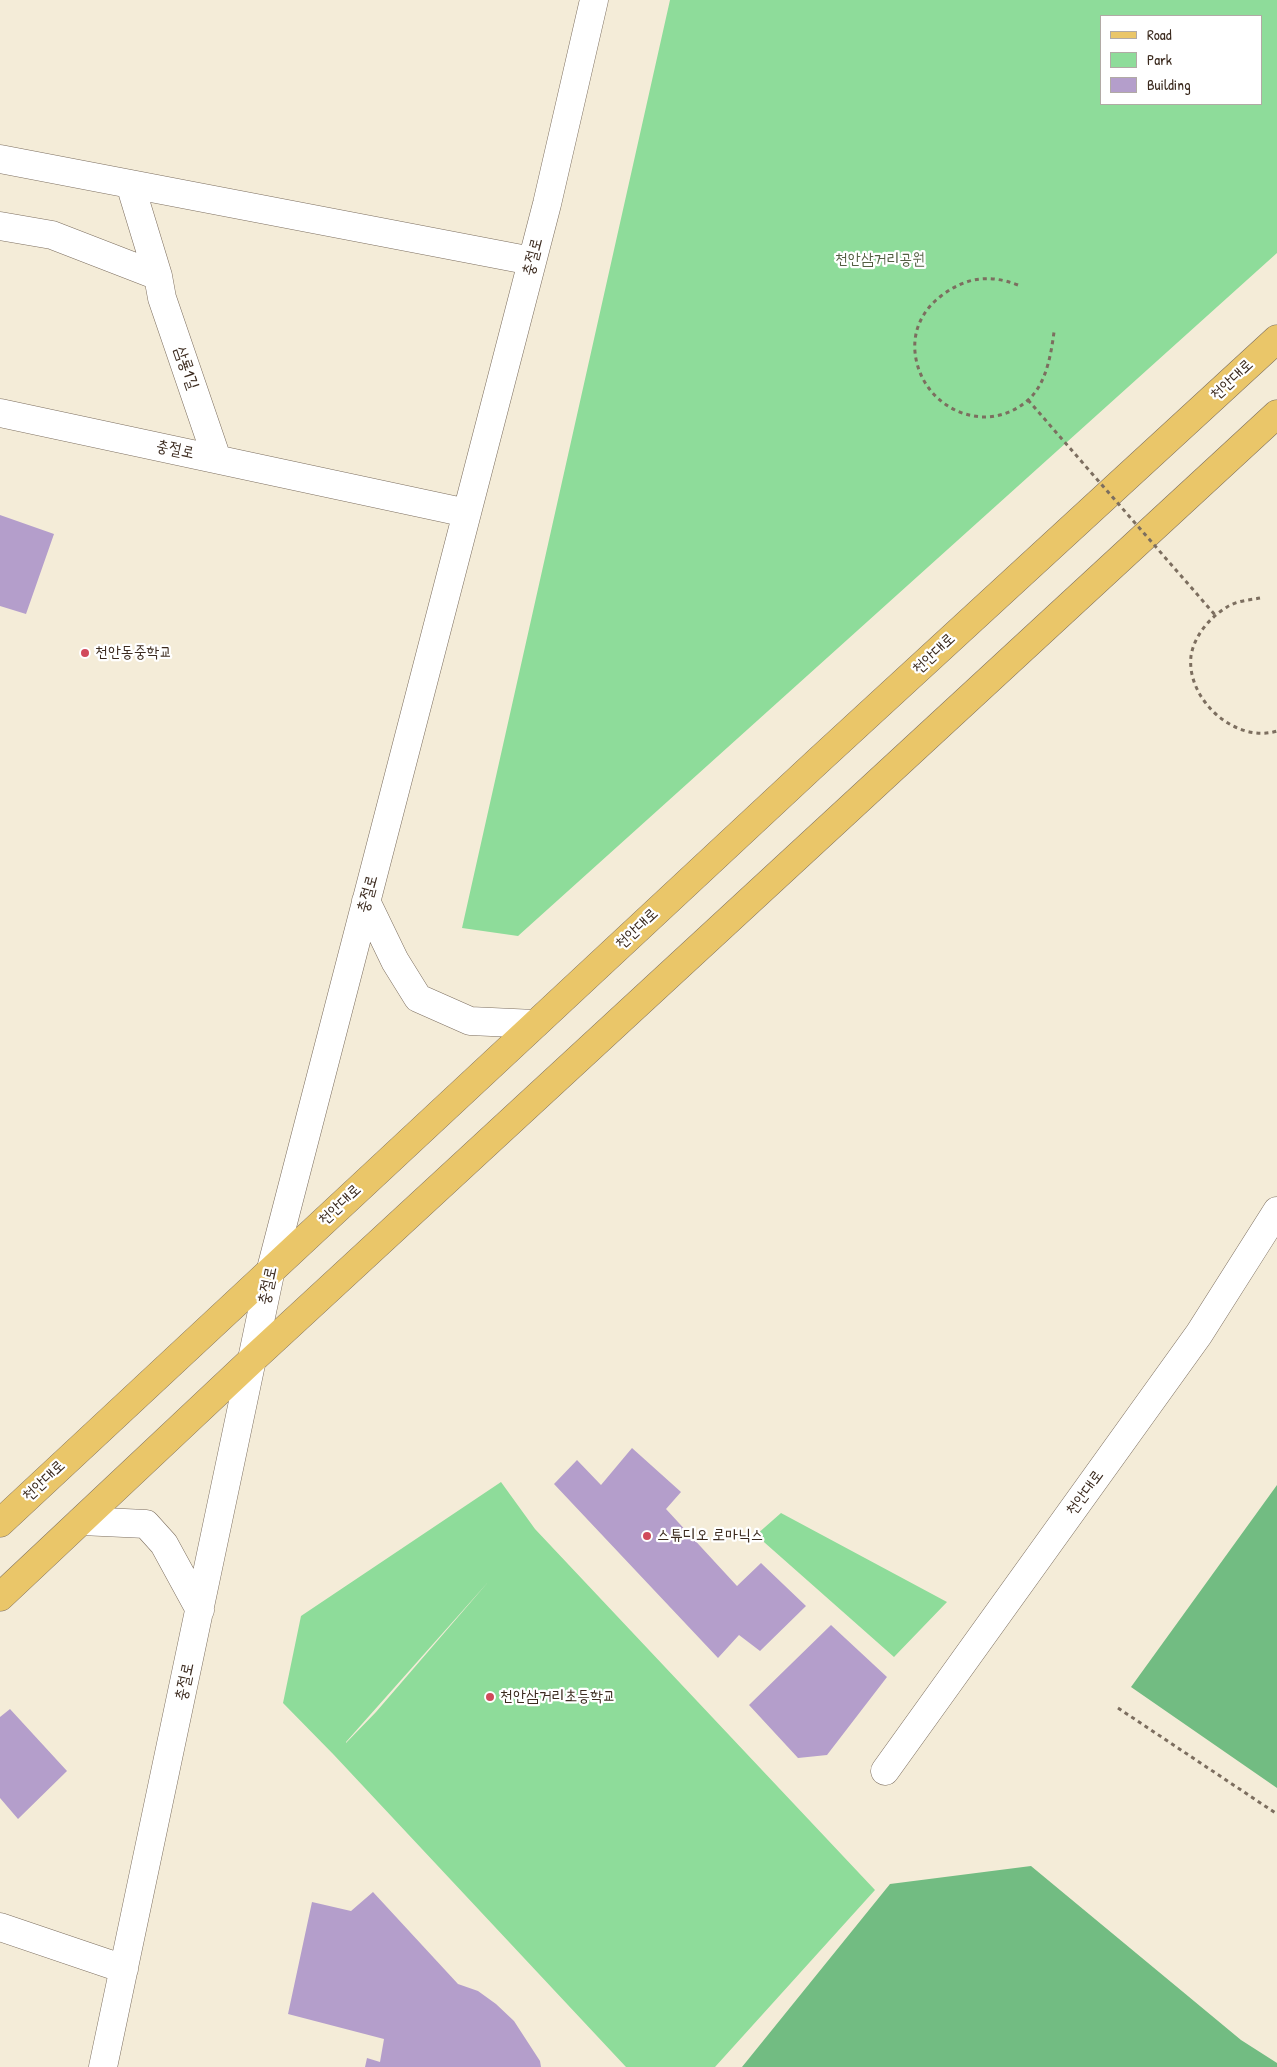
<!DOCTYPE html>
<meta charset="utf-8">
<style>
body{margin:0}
#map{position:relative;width:1277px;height:2067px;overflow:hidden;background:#f4ecd8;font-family:"Patrick Hand",sans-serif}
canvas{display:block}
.legend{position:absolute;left:1100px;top:15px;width:162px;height:90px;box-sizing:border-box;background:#fff;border:1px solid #b1aaa5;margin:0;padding:6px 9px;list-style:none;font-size:15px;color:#3b2a1e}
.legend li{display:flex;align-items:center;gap:10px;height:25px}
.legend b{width:25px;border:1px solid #b1aaa5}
</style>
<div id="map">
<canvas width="1277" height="2067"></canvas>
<ul class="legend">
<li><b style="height:6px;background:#eac669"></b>Road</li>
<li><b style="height:14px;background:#8edc9a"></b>Park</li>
<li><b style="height:14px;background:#b49ecb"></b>Building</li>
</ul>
</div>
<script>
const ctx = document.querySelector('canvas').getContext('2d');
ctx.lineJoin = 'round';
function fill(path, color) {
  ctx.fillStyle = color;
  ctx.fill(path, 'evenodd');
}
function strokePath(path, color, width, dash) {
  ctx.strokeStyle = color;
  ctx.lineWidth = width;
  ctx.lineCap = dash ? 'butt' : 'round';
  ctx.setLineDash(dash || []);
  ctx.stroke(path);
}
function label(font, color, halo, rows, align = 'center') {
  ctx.font = font + ' "Patrick Hand","Poor Story",sans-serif';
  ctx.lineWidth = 4.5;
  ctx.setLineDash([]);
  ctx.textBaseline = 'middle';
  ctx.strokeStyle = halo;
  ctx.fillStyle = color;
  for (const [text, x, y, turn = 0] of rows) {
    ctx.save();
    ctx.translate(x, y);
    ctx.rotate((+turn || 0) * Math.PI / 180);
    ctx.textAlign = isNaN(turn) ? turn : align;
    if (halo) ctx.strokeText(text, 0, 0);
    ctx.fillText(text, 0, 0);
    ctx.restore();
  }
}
const green = new Path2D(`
 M670 0H1277V253L518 936 462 928ZM1101 16H1261V104H1101Z
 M501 1482 535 1529 875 1890 715 2067H626L334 1755 283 1703 301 1616ZM489 1581 376 1712 346 1743V1742Z
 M781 1513 947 1602 894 1657 756 1535Z`);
const forest = new Path2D(`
 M1277 1485V1788L1131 1687Z
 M1031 1866 1241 2040 1277 2063V2067H742L890 1884Z`);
const building = new Path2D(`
 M0 515 54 534 26 614 0 606Z
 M632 1448 681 1492 666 1509 737 1586 761 1563 806 1606 760 1651 739 1635 718 1658 554 1484 577 1460 601 1485Z
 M831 1625 887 1677 827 1755 798 1758 749 1705Z
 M10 1709 67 1771 18 1819 0 1798V1717Z
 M373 1892 458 1984 478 1991 496 2004 514 2021 540 2061 541 2067H365L367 2058 380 2062 384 2039 288 2014 312 1902 351 1911Z`);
const path = new Path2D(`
 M1018 285C989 274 966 277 941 296 923 310 913 329 915 352 920 406 983 438 1027 401 1046 385 1051 355 1054 332
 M1260 598C1249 600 1236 601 1227 607 1210 617 1194 636 1191 656 1186 699 1235 744 1277 731
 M1118 1708 1277 1814`);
const minor = new Path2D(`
 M0 159 532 261
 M130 184 158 276 162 298 217 459
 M0 226 52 235 158 276
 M0 413 467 513
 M366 901 395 961 418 998 470 1021 535 1024
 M81 1521 146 1524 164 1544 200 1610
 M885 1771 1199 1334 1277 1211
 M0 1927 124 1969
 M103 2067 271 1269 547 204 594 0`);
const major = new Path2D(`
 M0 1523 818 761 1277 339
 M0 1597 253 1359 1277 414`);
const pathBridge = new Path2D(`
 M1028 400 1216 616`);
const markers = [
 [85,653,5,"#d1495b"],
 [647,1536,5,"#d1495b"],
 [490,1697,5,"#d1495b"]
];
const streetNames = [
 ["충절로",533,257,-76],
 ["삼룡1길",186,368,71],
 ["천안대로",1232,380,-43],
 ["충절로",175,450,12],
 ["천안대로",934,654,-43],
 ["충절로",368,894,-75],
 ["천안대로",637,929,-43],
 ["천안대로",340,1205,-43],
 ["충절로",268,1286,-78],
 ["천안대로",44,1481,-43],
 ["천안대로",1085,1493,-54],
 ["충절로",185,1682,-78]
];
const parkNames = [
 ["천안삼거리공원",880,260]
];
const poiNames = [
 ["천안동중학교",95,653],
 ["스튜디오 로마닉스",657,1536],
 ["천안삼거리초등학교",500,1697]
];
fill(green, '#8edc9a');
fill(forest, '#72bc82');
fill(building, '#b49ecb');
strokePath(minor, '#7c6e5f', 29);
strokePath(major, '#7c6e5f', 29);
strokePath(path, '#7c6e5f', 3, [4, 4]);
strokePath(minor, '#fff', 28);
strokePath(major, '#eac669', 28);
strokePath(pathBridge, '#7c6e5f', 3, [4, 4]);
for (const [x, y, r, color] of markers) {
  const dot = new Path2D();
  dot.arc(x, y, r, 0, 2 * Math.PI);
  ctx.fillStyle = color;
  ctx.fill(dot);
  strokePath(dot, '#fff', 2);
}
label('16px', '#3b2a1e', '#fff', streetNames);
label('16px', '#545f43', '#fff', parkNames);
label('16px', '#3b2a1e', '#fff', poiNames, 'left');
</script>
